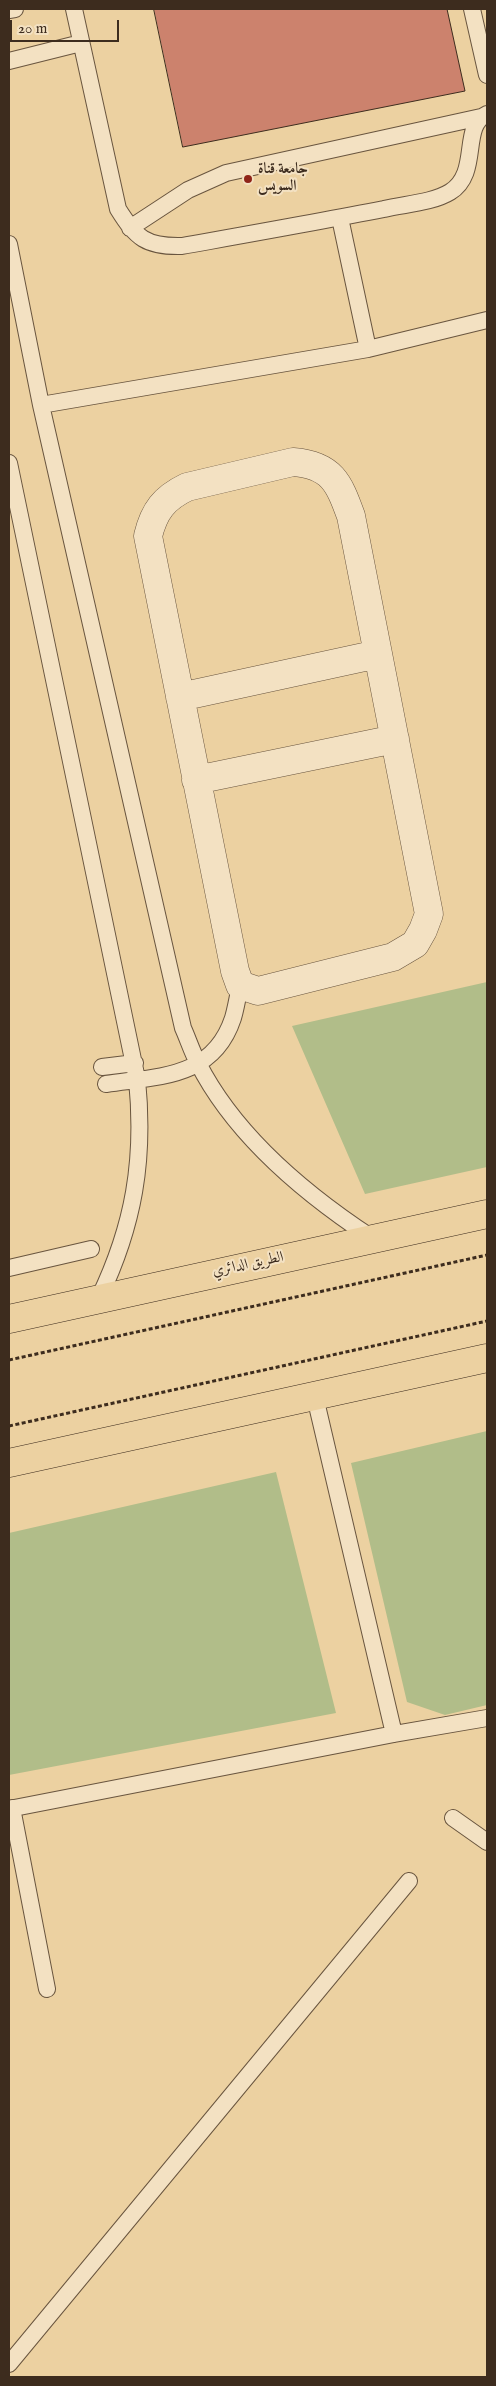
<!DOCTYPE html>
<meta charset="utf-8">
<style>
body{margin:0}
#map{position:relative;width:496px;height:2386px;overflow:hidden;background:#ecd1a1;font-family:"IM FELL English",serif}
canvas{display:block}
.frame{position:absolute;inset:0;border:10px solid #3d2c1e;pointer-events:none}
.scale{position:absolute;left:10px;top:20px;width:109px;height:22px;box-sizing:border-box;border:2px solid #3d2c1e;border-top:0;padding-left:6px;font-size:15px;line-height:18px;white-space:nowrap;color:#3d2c1e;-webkit-text-stroke:4px #f3e1c2;paint-order:stroke}
</style>
<div id="map">
<canvas width="496" height="2386"></canvas>
<div class="frame"></div>
<div class="scale">20 m</div>
</div>
<script>
const ctx = document.querySelector('canvas').getContext('2d');
ctx.lineJoin = 'round';
function fill(path, color) {
  ctx.fillStyle = color;
  ctx.fill(path, 'evenodd');
}
function strokePath(path, color, width, dash) {
  ctx.strokeStyle = color;
  ctx.lineWidth = width;
  ctx.lineCap = dash ? 'butt' : 'round';
  ctx.setLineDash(dash || []);
  ctx.stroke(path);
}
function label(font, color, halo, rows, align = 'center') {
  ctx.font = font + ' "IM FELL English",Amiri,serif';
  ctx.lineWidth = 4;
  ctx.setLineDash([]);
  ctx.textBaseline = 'middle';
  ctx.strokeStyle = halo;
  ctx.fillStyle = color;
  for (const [text, x, y, turn = 0] of rows) {
    ctx.save();
    ctx.translate(x, y);
    ctx.rotate((+turn || 0) * Math.PI / 180);
    ctx.textAlign = isNaN(turn) ? turn : align;
    if (halo) ctx.strokeText(text, 0, 0);
    ctx.fillText(text, 0, 0);
    ctx.restore();
  }
}
const green = new Path2D(`
 M487 982V1167L365 1194 292 1026Z
 M487 1431V1705L445 1715 407 1702 351 1463Z
 M276 1472 336 1713 9 1775V1533Z`);
const building = new Path2D(`
 M154 9H447L465 91 183 147Z`);
const path = new Path2D(`
 M9 1360 487 1255
 M9 1426 487 1321`);
const service = new Path2D(`
 M74 9 118 209C136 238 146 247 182 246 249 234 317 222 384 209 404 204 432 203 450 192 481 173 460 126 487 114
 M472 9 487 75
 M9 10 15 9
 M9 61 81 43
 M340 218 368 349
 M130 228 188 190 226 173 481 117
 M9 244 41 405 183 1028C188 1039 192 1052 198 1063 235 1136 305 1194 372 1238
 M41 405 368 349 487 320
 M9 463 137 1079C145 1160 134 1225 99 1298
 M102 1067 135 1063
 M106 1084C158 1076 213 1079 233 1018 236 1008 238 996 240 985
 M9 1268 91 1249
 M315 1397 394 1734
 M12 1808 47 1989
 M9 1809 394 1734 487 1718
 M453 1818 487 1842
 M9 2364 409 1881`);
const minor = new Path2D(`
 M293 462C332 465 339 483 351 516L429 914 423 930 415 944 393 957 258 991 240 985 235 971 148 536C154 511 164 498 187 487Z
 M180 697 378 654
 M196 780 395 739`);
const primary = new Path2D(`
 M9 1319 487 1214
 M9 1463 487 1358`);
const markers = [
 [248,179,5,"#8f2418"]
];
const poiNames = [
 ["جامعة قناة",258,170],
 ["السويس",258,187]
];
const streetNames = [
 ["الطريق الدائري",248,1265,-12]
];
fill(green, '#b1bd89');
fill(building, '#cc826d');
strokePath(building, '#3d2c1e', 1);
strokePath(service, '#69553f', 18);
strokePath(minor, '#69553f', 29);
strokePath(primary, '#3d2c1e', 29);
strokePath(path, '#3d2c1e', 3, [4, 2.5]);
strokePath(service, '#f3e1c2', 16);
strokePath(minor, '#f3e1c2', 28);
strokePath(primary, '#ecd1a1', 28);
for (const [x, y, r, color] of markers) {
  const dot = new Path2D();
  dot.arc(x, y, r, 0, 2 * Math.PI);
  ctx.fillStyle = color;
  ctx.fill(dot);
  strokePath(dot, '#f3e1c2', 2);
}
label('bold 15px', '#3d2c1e', '#f3e1c2', poiNames, 'left');
label('15px', '#3d2c1e', '#f3e1c2', streetNames);
</script>
